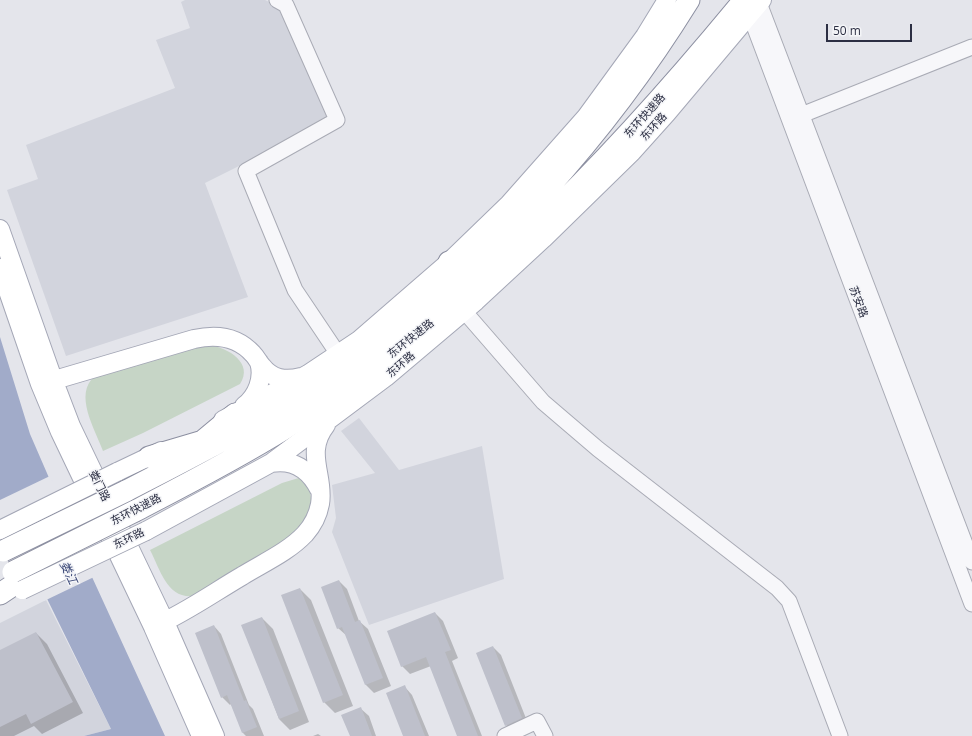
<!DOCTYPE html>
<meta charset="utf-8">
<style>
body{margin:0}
#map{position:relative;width:972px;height:736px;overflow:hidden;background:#e4e5eb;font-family:"Open Sans",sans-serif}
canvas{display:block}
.scale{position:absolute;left:826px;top:24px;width:86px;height:18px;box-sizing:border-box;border:2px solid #2c2f43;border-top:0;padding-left:5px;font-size:12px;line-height:14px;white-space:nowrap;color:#2c2f43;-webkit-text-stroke:3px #f4f5f8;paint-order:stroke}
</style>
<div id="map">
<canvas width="972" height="736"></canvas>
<div class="scale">50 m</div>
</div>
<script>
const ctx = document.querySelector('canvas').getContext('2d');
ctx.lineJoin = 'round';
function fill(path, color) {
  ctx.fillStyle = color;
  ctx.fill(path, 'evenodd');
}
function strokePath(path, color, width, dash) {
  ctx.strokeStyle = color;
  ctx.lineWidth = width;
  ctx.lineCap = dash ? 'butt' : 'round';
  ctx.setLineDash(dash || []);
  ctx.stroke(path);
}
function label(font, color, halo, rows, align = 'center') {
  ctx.font = font + ' "Open Sans","Noto Sans SC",sans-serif';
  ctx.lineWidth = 3;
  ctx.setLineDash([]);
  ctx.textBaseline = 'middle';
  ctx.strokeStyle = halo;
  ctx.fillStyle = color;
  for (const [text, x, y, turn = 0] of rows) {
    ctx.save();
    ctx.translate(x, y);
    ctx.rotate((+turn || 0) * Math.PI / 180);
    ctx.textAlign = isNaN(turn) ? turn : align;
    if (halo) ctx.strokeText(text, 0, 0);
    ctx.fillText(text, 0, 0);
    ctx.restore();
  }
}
const built = new Path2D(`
 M185 0H265L284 9 331 120 205 183 248 297 66 356 7 190 38 179 26 145 175 88 156 40 190 28 181 2Z
 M359 418 399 470 482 446 504 579 369 625 332 532 336 518 332 485 375 473 341 431Z
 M46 600 111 729 84 736H0V623Z`);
const green = new Path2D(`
 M210 345C228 348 254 363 240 384L143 433 103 451C95 429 73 394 95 376L191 348Z
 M302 477 309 482 312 507 298 535 194 596C167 599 161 571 150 550L282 483Z`);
const water = new Path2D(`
 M0 337 30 434 92 577 165 736H84L111 729 0 503Z`);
const pier = new Path2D(`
 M50 476 94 577 44 601 0 508V500Z`);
const shadow = new Path2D(`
 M339 581 347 589 359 621 368 629 391 686 374 693 366 685 347 636 338 628Z
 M300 589 311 600 353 706 335 713 324 702Z
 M435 613 443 621 458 658 452 661 482 736H458L431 666 410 674 402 666Z
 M262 618 273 629 309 722 290 730 279 719 243 626Z
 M214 626 221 634 249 705 253 709 264 736H246L243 733 231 704 230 705 222 697Z
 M36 633 47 644 83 713 42 734 34 726 14 736H0V652Z
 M493 647 501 655 529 726 514 734 506 725Z
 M404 686 412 695 429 736H404Z
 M360 708 369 716 376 736H351Z
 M318 734 321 736H313Z`);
const building = new Path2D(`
 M339 580 355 622 360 620 383 678 365 685 342 627 337 629 321 587Z
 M300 588 343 695 323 703 281 595Z
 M435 612 451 650 445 652 478 736H457L426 657 401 667 387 631Z
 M262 617 299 711 279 719 241 625Z
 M214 625 244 701 246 700 257 727 242 733 227 695 221 698 195 633Z
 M36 632 73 702 31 724 26 714 0 727V650Z
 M493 646 522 718 505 726 476 653Z
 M405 685 425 736H403L386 693Z
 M361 707 372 736H350L341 715Z`);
const minor = new Path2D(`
 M277 0 286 5 337 120 246 171 295 290 338 354
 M755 0 759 3 972 562
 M748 6 750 15 972 604
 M794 118 972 47
 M464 311 543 402 598 449 777 588 789 601 840 736
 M505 736 537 721 545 736`);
const major = new Path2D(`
 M0 229 53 379 71 426 165 622 215 736
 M0 268 40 384 60 432 153 627 201 736
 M41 384 194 339C216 334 237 336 253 354 257 358 258 362 262 366 272 379 285 381 301 377
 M244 406C257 396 264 378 259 362
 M223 420 308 374 359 340 449 262 509 204 586 117 645 36 667 0
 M271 463C293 459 309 469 319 489
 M117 472 161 451
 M146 531 271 463 386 377 476 301 543 239 632 152 667 113 762 0
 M155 626C185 613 213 593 242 576 263 563 288 552 305 534 313 525 318 515 320 504 325 476 304 453 326 425`);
const highway = new Path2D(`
 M437 295 449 262 483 251
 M199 444 235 414
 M149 457 203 441
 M126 491C209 448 291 407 367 352 495 259 606 134 689 0
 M135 511C185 485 236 459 284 429 463 316 610 163 744 0
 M0 594 49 561`);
const majorBridge = new Path2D(`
 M0 530 117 472
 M22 590 146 531`);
const highwayBridge = new Path2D(`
 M3 551 126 491
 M13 572 135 511`);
const streetNames = [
 ["东环快速路",645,116,-48],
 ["东环路",654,127,-48],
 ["苏安路",858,302,69],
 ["东环快速路",411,339,-38],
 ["东环路",401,365,-40],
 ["娄门路",99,486,64],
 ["东环快速路",136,510,-27],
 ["东环路",129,539,-26]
];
const waterNames = [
 ["娄江",68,573,65]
];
fill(built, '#d2d4dd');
fill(green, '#c6d5c6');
fill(water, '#a1abc9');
fill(pier, '#e4e5eb');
fill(shadow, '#0003');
fill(building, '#bec0cb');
strokePath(minor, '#a9abb5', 17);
strokePath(major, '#a4a7b6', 20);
strokePath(highway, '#8c8fa1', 23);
strokePath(minor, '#f7f7fa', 15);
strokePath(major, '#fff', 18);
strokePath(highway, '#fff', 21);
strokePath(majorBridge, '#a4a7b6', 20, []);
strokePath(highwayBridge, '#8c8fa1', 23, []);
strokePath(majorBridge, '#fff', 18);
strokePath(highwayBridge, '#fff', 21);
label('11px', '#2c2f43', '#f4f5f8', streetNames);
label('italic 12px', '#384575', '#f4f5f8', waterNames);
</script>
